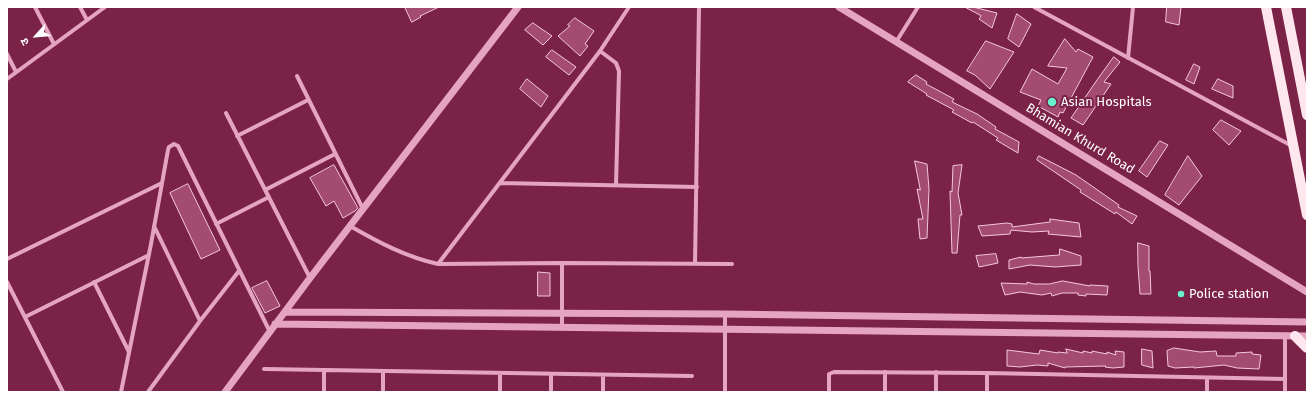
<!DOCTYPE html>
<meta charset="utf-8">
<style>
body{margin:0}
#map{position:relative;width:1314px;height:399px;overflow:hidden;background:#7b2247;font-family:"Fira Sans","Noto Sans Devanagari",sans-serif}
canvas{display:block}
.frame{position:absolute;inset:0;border:8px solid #fff;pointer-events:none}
.north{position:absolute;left:16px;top:16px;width:40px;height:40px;-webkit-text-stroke:3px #7b2247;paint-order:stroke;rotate:243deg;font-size:11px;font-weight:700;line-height:16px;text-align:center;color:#fff}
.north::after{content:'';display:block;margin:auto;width:14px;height:18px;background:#fff;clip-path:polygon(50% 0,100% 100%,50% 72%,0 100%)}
</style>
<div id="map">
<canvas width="1314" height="399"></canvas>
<div class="frame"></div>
<div class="north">उ</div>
</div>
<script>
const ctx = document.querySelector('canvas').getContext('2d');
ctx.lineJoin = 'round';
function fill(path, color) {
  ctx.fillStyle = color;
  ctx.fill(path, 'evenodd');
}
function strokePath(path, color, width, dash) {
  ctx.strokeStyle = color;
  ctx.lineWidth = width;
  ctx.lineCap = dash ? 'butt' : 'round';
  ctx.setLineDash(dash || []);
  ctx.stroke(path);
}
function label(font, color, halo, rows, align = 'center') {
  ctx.font = font + ' "Fira Sans",sans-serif';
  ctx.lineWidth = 4;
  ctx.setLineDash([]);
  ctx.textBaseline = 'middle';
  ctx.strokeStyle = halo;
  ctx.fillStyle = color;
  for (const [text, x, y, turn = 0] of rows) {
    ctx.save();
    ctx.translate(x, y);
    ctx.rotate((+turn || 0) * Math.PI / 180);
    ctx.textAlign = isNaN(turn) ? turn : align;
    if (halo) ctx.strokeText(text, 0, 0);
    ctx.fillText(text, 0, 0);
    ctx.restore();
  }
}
const building = new Path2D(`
 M405 7H439L420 16 421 17 412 22Z
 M965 7H973L997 13 992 28 979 19 981 16Z
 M1167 7H1181L1179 25 1166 22Z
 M1017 14 1031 24 1019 47 1008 39Z
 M575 18 594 31 585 44 588 46 580 56 558 36 570 26 568 25Z
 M533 23 552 36 543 45 525 30Z
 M1065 39 1076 52 1078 49 1093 57 1063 113 1060 112 1058 117 1038 106 1041 100 1020 92 1032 69 1058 84 1067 68 1048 66Z
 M986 41 1014 52 990 89 975 75 967 71Z
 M552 50 576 67 569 75 546 57Z
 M1114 57 1120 62 1104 82 1111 84 1083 125 1071 118 1097 80Z
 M1194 64 1200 67 1194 84 1186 80Z
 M916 75 927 82 926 84 954 99 952 102 977 114 996 127 995 129 1019 142 1018 153 996 140 998 138 973 122 972 123 952 112 954 110 926 95 927 94 908 82Z
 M527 79 548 96 541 107 520 89Z
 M1218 79 1233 86V98L1212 89Z
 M1221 120 1241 131 1229 145 1213 130Z
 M1160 141 1168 145 1147 177 1139 171Z
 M1039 156 1076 175 1119 205 1118 207 1137 216 1132 224 1116 212 1115 214 1080 192 1081 190 1037 160Z
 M1188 156 1202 176 1179 205 1165 195Z
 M915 161 927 164 929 189 927 238 920 239 918 219H923L917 189 920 190Z
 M334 165 358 208 355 211 343 218 334 201 326 206 310 178Z
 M962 165 958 193 962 215H960L957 253H952L950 191 952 192 953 166Z
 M188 184 220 250 201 259 170 193Z
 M1050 219 1079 223 1081 237 1048 234 1049 231 1032 232 1011 230 1010 234 982 236 978 226 1007 223 1012 224V227L1050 222Z
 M1138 243 1149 246V271H1150L1151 294H1140L1138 266Z
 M1060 249 1081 256V265L1055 267 1030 265 1009 269V260L1021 257V258L1059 255Z
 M996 254 998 263 979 267 976 256Z
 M538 272 550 273V296H538Z
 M267 281 280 306 265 313 252 288Z
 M1063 281 1090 286V285L1108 286 1107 295 1086 294V296L1078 295V293H1062L1052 296 1051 293 1042 295 1020 292 1005 295 1001 283 1027 284V282L1034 284H1049Z
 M1174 348 1200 352 1216 351 1217 356H1236V353L1252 352V354L1261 355 1259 369 1237 368 1224 365 1194 368V367L1175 368 1168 366 1167 351Z
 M1066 349 1083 353V351L1092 353V351L1107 354V352L1116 355 1115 351 1124 352V367L1113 368 1105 367 1106 366 1065 367V368L1048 363V366L1037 365 1020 367 1007 366V350L1039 354 1040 350 1058 353V352L1067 353Z
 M1142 349 1152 351 1153 368 1142 365Z`);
const minor = new Path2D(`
 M35 7 54 44
 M80 7 87 20
 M629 7 600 51 438 264 562 263 732 264
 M1034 7 1292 146
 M896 42 918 7
 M600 51 616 63 619 71 616 185
 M7 54 16 72
 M1128 58 1133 7
 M297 76 363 209
 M7 79 105 7
 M226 113 310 278
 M237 136 308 100
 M500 183 697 187
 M265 190 335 154
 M216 224 269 197
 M154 226 200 321
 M350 226C378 242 406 257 438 264
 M7 259 162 183
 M695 264 699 7
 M7 282 63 392
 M94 282 129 352
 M25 317 149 255
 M562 328V263
 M264 369 692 376
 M885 372V392
 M936 372V392
 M987 373V392
 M121 392 151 244 168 150 169 147 174 144 178 146 270 332
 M148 392 200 321 239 271
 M324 392V370
 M383 392V371
 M500 392V373
 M551 392V374
 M603 392V375
 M725 392V314
 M829 392V374L834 372 987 373 1285 379
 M1207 392V378
 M1285 392V337`);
const tertiary = new Path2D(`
 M839 7 1307 292
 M285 312 725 314 1307 322
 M275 324 1307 336
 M225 392 310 278 518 7`);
const primary = new Path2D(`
 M1266 7 1307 215
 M1286 7 1307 115
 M1295 336 1307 348`);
const markers = [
 [1052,102,5,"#68f1cd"],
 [1181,294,4,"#68f1cd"]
];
const poiNames = [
 ["Asian Hospitals",1061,102],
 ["Police station",1189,294]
];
const streetNames = [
 ["Bhamian Khurd Road",1080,139,31]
];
fill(building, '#a44b70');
strokePath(building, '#f4c8db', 1);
strokePath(minor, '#e5a5c0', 4);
strokePath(tertiary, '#e5a5c0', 7);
strokePath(primary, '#fde6ee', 10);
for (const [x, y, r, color] of markers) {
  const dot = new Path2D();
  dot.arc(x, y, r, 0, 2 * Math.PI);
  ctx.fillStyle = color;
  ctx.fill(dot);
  strokePath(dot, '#7b2247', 1.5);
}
label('13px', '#fff', '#7b2247', poiNames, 'left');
label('13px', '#fff', '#7b2247', streetNames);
</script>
